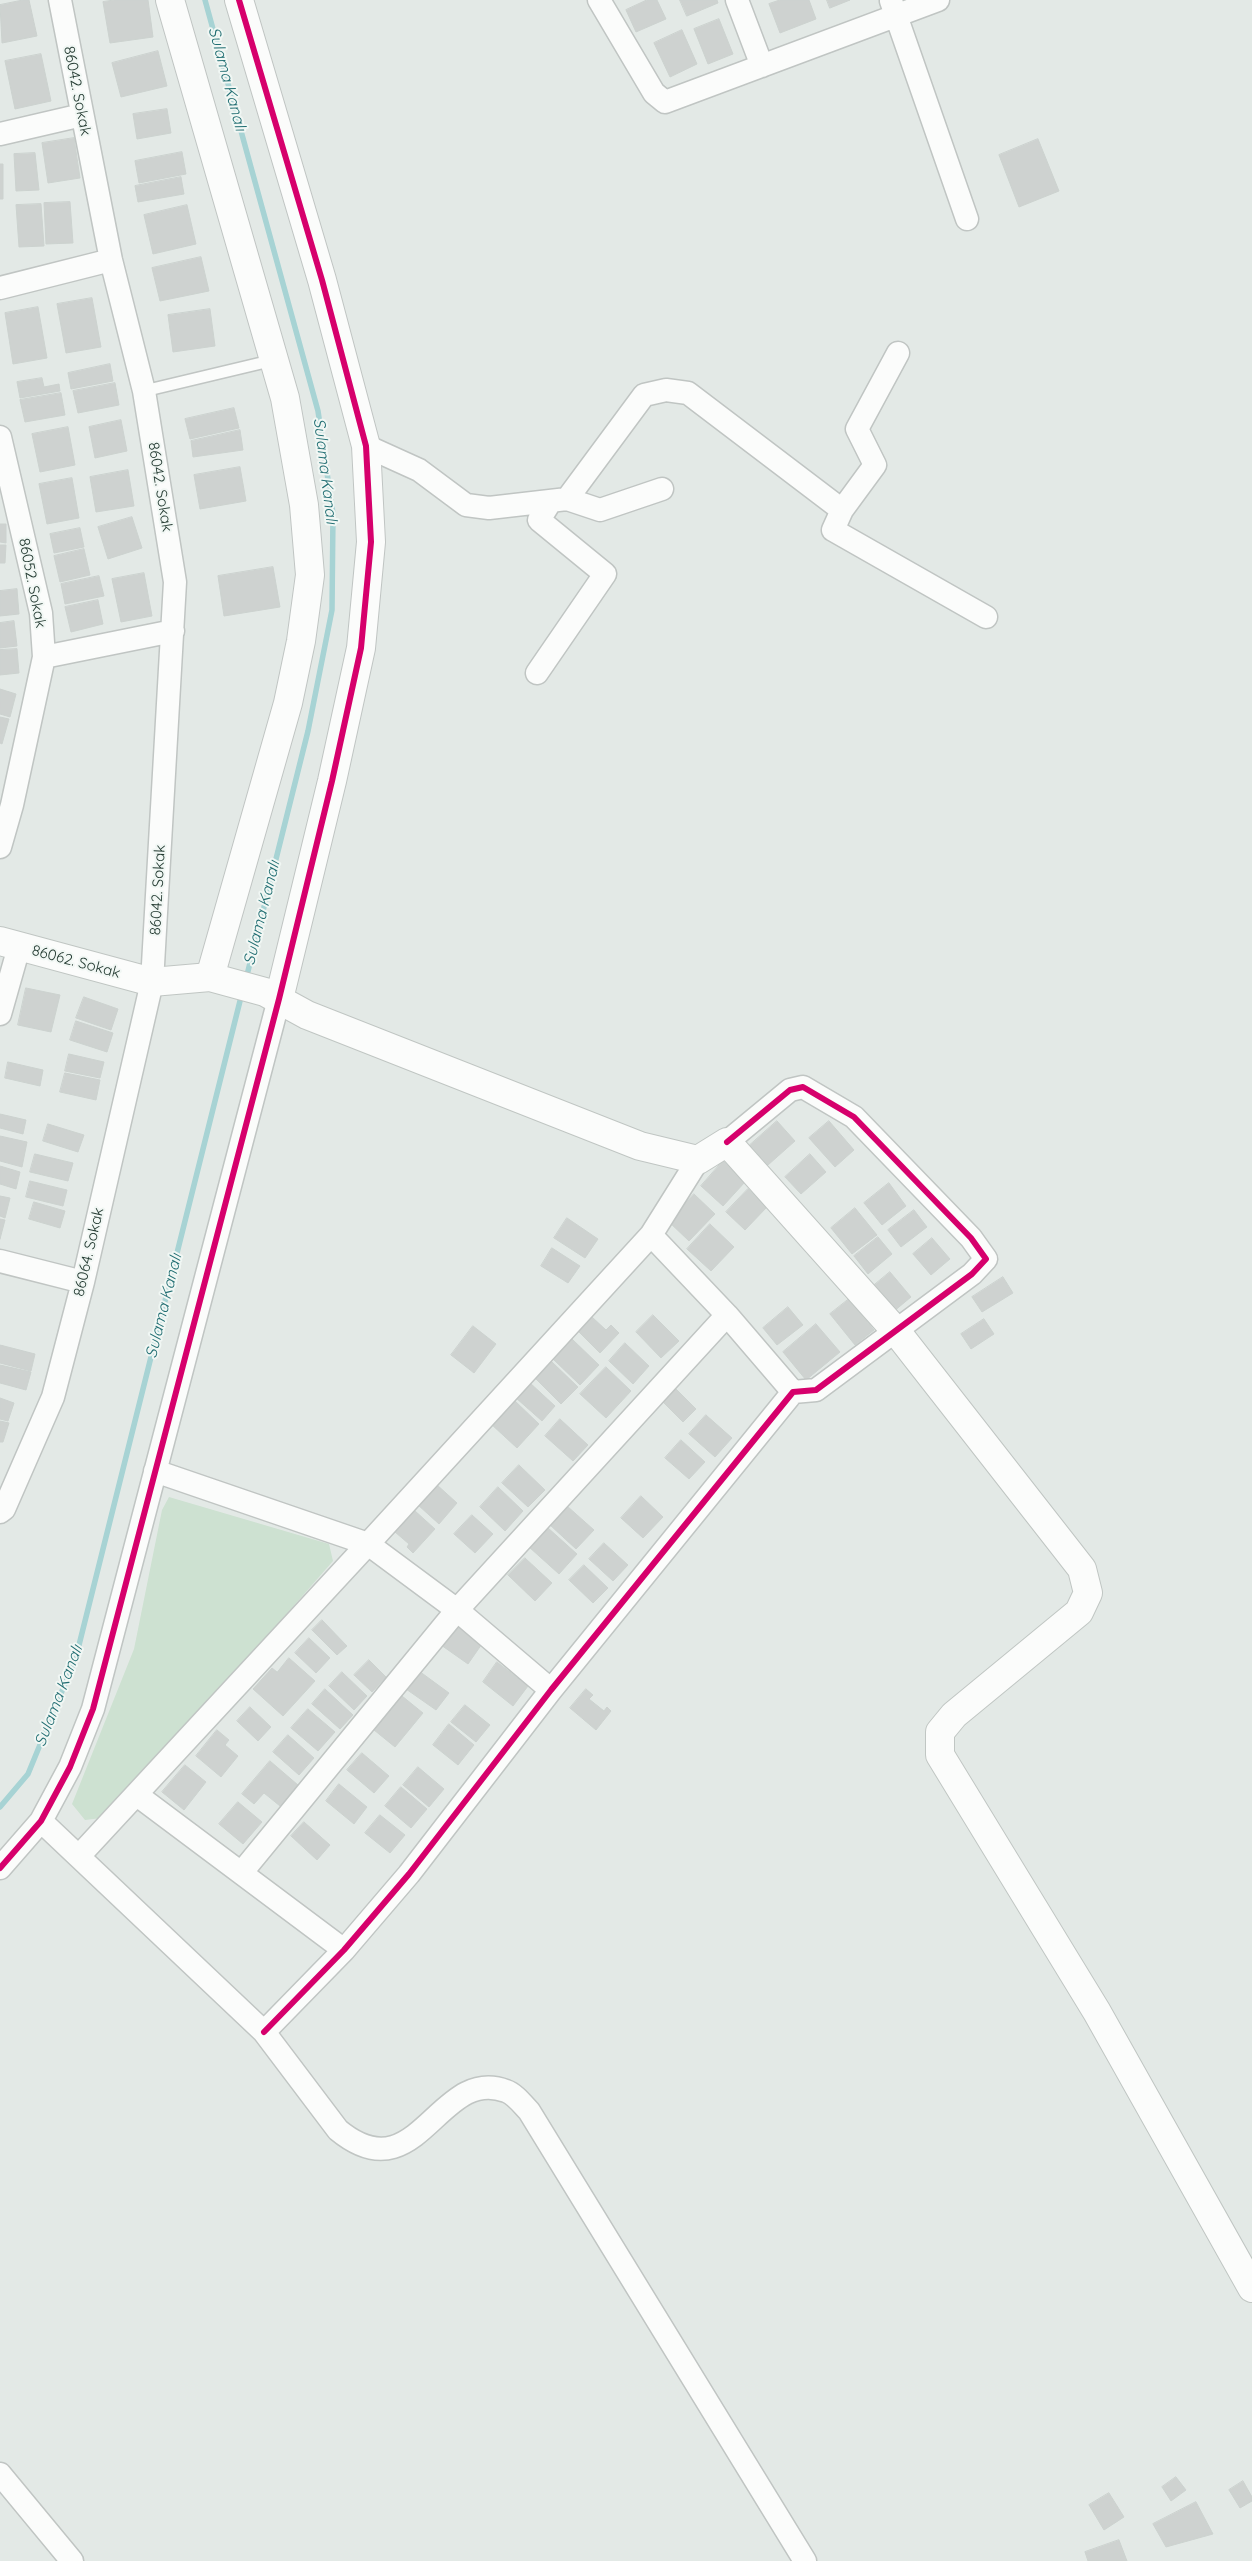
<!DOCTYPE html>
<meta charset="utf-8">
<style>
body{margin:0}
canvas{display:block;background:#e3e9e6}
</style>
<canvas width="1252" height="2561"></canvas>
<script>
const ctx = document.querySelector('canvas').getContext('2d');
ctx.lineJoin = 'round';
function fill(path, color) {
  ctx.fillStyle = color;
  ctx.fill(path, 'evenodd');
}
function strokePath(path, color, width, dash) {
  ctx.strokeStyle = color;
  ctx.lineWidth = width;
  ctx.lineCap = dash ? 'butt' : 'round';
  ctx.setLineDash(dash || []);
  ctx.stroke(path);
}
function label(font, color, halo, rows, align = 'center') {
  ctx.font = font + ' Quicksand,sans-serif';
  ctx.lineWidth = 4;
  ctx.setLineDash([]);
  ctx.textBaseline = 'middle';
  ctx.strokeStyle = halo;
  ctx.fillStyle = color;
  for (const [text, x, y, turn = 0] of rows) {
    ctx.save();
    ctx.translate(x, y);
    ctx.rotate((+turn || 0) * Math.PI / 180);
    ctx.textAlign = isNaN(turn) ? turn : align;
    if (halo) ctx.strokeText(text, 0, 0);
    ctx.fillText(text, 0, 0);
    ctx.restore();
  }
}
const green = new Path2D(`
 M169 1497 329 1544 333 1561 109 1817 85 1820 72 1804 134 1649 162 1510Z`);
const stream = new Path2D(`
 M205 0 318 411 333 514 332 610 308 731 246 979
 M0 1807 28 1774 76 1657 242 993`);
const building = new Path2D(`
 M23 0H29L37 36 2 43 0 5Z
 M114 0H148L153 37 110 43 103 2Z
 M647 0H657L666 19 636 32 626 10Z
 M680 0H717L718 3 687 16Z
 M780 0H809L816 19 780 33 769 4Z
 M827 0H850L830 8Z
 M719 19 733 54 708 64 694 29Z
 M682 30 697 64 670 77 654 43Z
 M158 51 167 86 121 97 112 63Z
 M41 54 51 101 15 109 5 61Z
 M167 109 171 133 137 139 133 114Z
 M74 138 80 178 48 183 42 143Z
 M1038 139 1059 191 1019 207 999 155Z
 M182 152 186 174 139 183 135 161Z
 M35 153 39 190 16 191 14 154Z
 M0 164H3V199H0Z
 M181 177 184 194 138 202 135 186Z
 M70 202 73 243 46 244 44 203Z
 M41 204 44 246 19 247 16 205Z
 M187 205 196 244 153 254 144 215Z
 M201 257 209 291 160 301 152 268Z
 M92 298 101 347 66 353 57 304Z
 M38 307 47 358 13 364 5 313Z
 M210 309 215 346 173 352 168 315Z
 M110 364 113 381 71 389 68 373Z
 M42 378 44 387 59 384 60 391 20 398 17 382Z
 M115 383 119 405 78 413 73 391Z
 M61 393 65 415 25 422 20 400Z
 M234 408 239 428 190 439 185 419Z
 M121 420 127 451 95 458 89 427Z
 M68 427 75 465 40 472 32 434Z
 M240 430 243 450 193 457 191 441Z
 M240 467 246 501 200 509 194 475Z
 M128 470 134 506 96 512 90 477Z
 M72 478 79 518 47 524 39 484Z
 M132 517 142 548 108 559 98 527Z
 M0 524H6V543L0 542Z
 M80 528 84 547 54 553 50 534Z
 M0 545H6L5 563H0Z
 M84 549 90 575 60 582 54 556Z
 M273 567 280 607 224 616 218 576Z
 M144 573 152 616 121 622 112 579Z
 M99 576 104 596 65 604 61 584Z
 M17 589 19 614 0 616V591Z
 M98 600 103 624 71 632 65 607Z
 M14 621 17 646 0 648V623Z
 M17 649 19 673 0 675V650Z
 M0 689 16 694 10 717 0 714Z
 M0 717 9 719 2 744 0 743Z
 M26 988 60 995 51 1032 18 1025Z
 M84 997 118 1009 111 1030 76 1018Z
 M76 1021 113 1033 107 1052 70 1040Z
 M69 1054 104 1062 100 1078 65 1071Z
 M8 1062 43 1070 40 1086 5 1078Z
 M65 1073 100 1080 96 1100 60 1092Z
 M0 1114 26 1120 23 1134 0 1128Z
 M777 1121 795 1141 768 1165 750 1145Z
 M829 1121 854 1150 835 1167 809 1138Z
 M48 1124 84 1135 78 1152 43 1141Z
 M0 1136 27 1142 22 1167 0 1161Z
 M35 1154 73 1163 68 1181 30 1172Z
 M810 1154 826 1172 801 1194 785 1177Z
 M723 1161 745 1182 723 1206 701 1186Z
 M0 1166 20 1172 16 1189 0 1184Z
 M30 1181 67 1190 63 1206 26 1197Z
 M889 1183 906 1206 882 1225 864 1203Z
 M748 1189 767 1207 745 1230 726 1212Z
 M694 1194 715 1214 689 1241 668 1221Z
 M0 1196 10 1198 5 1218 0 1216Z
 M34 1202 65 1211 60 1228 29 1219Z
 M855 1208 877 1235 852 1254 831 1228Z
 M914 1210 927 1227 901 1247 888 1230Z
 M567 1218 598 1239 585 1258 554 1238Z
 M0 1219 5 1220 0 1239Z
 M710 1224 734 1247 711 1271 687 1249Z
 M878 1237 892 1254 868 1274 854 1256Z
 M932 1238 950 1259 931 1275 913 1254Z
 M552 1248 580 1266 568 1283 541 1266Z
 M890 1272 911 1297 893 1312 872 1287Z
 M1003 1277 1013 1293 982 1312 972 1297Z
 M849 1299 874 1330 855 1345 830 1314Z
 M788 1307 803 1325 777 1345 763 1328Z
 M653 1315 679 1341 661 1358 636 1332Z
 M592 1317 606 1330 611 1325 619 1333 600 1353 578 1331Z
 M984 1319 994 1334 971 1349 961 1334Z
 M816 1324 840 1352 806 1380 783 1352Z
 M473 1326 496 1344 474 1373 451 1355Z
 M572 1339 599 1365 580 1385 553 1359Z
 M625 1343 649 1366 633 1384 609 1361Z
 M0 1345 35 1354 31 1371 0 1363Z
 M551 1361 578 1387 561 1404 535 1378Z
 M0 1365 31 1372 26 1390 0 1383Z
 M606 1367 631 1391 606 1418 580 1394Z
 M529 1382 555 1406 542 1421 516 1398Z
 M675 1388 696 1409 683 1422 662 1401Z
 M0 1398 14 1403 8 1421 0 1419Z
 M514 1400 539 1424 517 1448 491 1424Z
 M706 1415 732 1438 715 1457 689 1434Z
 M560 1419 588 1445 573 1461 545 1436Z
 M0 1421 9 1423 3 1442H0Z
 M681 1440 705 1462 689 1479 665 1458Z
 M519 1465 545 1490 528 1507 502 1483Z
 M436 1484 457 1503 439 1524 418 1505Z
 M498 1487 523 1511 505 1531 480 1507Z
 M641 1496 663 1517 643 1538 621 1518Z
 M567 1506 594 1530 576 1549 550 1525Z
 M414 1510 435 1529 413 1553 407 1547 409 1544 395 1532Z
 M472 1515 493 1534 475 1553 454 1534Z
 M547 1527 577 1554 559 1574 529 1547Z
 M604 1543 628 1565 613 1581 589 1559Z
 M525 1558 552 1583 535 1601 508 1575Z
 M584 1565 608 1588 593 1603 569 1580Z
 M322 1620 347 1646 337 1655 312 1630Z
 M457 1622 484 1641 468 1664 441 1645Z
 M309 1638 330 1658 316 1673 295 1653Z
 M289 1658 315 1681 283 1716 253 1689 272 1668 277 1672Z
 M369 1660 386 1677 372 1692 354 1675Z
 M497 1662 528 1686 513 1706 483 1682Z
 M419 1671 449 1693 436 1710 406 1689Z
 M342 1672 367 1696 354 1710 329 1686Z
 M325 1689 353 1715 340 1729 312 1704Z
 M586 1689 593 1695 589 1699 604 1711 607 1707 611 1711 596 1730 570 1708Z
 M402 1696 423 1713 395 1747 374 1730Z
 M465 1705 490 1725 476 1742 451 1722Z
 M250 1707 271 1727 258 1741 237 1721Z
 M308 1709 335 1732 318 1751 291 1728Z
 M449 1724 474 1745 458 1765 433 1745Z
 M217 1730 229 1740 225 1745 238 1756 221 1777 196 1756Z
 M288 1735 314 1758 299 1775 273 1752Z
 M362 1753 389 1776 374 1793 347 1770Z
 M270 1761 298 1785 280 1806 264 1793 254 1804 242 1794Z
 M185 1765 206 1782 184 1810 162 1792Z
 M418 1767 444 1789 429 1807 403 1785Z
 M339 1784 367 1807 354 1824 326 1801Z
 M401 1787 427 1809 411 1828 385 1806Z
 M238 1802 262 1822 243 1844 219 1824Z
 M380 1815 405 1835 390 1853 365 1833Z
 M304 1822 330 1845 317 1860 291 1836Z
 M1176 2477 1186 2490 1171 2501 1162 2487Z
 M1243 2481 1252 2497V2501L1240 2508 1229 2490Z
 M1109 2493 1124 2517 1104 2530 1089 2505Z
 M1196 2502 1213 2534 1166 2547 1153 2524Z
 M1119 2540 1127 2561H1088L1085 2552Z`);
const service = new Path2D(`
 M144 391 274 360`);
const minor = new Path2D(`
 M599 0 654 93 665 102 938 0
 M737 0 762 66
 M891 1 967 219
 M0 134 82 115
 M0 288 111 260
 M0 437 41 613 44 657 12 805 0 847
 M366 446 419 470 466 505 489 508 567 499 644 395 666 390 688 393 842 510 833 530 986 617
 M567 499 600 510 662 489
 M842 510 875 465 857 429 898 353
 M44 657 173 631
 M537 673 605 574 539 520 551 501
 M0 1014 19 947
 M651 1235 727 1315 793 1392
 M0 1261 83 1282
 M155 1471 368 1544 457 1610 551 1690
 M0 1512 4 1509 53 1397 83 1282 152 982 175 582 144 391 111 260 60 0
 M137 1795 344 1950
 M41 1821 264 2032 338 2130C418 2196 438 2065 506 2091 515 2094 523 2105 529 2111L805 2561
 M79 1856 368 1544 651 1235 698 1160
 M0 1868 41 1821 70 1767 93 1709 279 999
 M242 1872 457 1610 727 1315
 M264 2032 344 1950 409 1874 551 1690 793 1392 816 1390 972 1274 986 1259 971 1238 854 1117 803 1087 790 1090 727 1142
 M0 2474 72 2561`);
const tertiary = new Path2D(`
 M170 0 285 398 304 505 310 575 301 641 288 703 210 977
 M239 0 322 280 366 446 371 542 361 648 332 781 279 999`);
const secondary = new Path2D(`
 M0 941 152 982 210 977 265 992 307 1015 640 1146 698 1160 727 1142 896 1331 1082 1569 1088 1593 1079 1612 954 1715 940 1732V1755L1097 2012 1252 2288`);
const cycleway = new Path2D(`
 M0 1868 41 1821 70 1767 93 1709 279 999 332 781 361 648 371 542 366 446 322 280 239 0
 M264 2032 344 1950 409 1874 551 1690 793 1392 816 1390 972 1274 986 1259 971 1238 854 1117 803 1087 790 1090 727 1142`);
const streetNames = [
 ["86042. Sokak",77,91,79],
 ["86042. Sokak",160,487,81],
 ["86052. Sokak",32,583,79],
 ["86042. Sokak",158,890,-87],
 ["86062. Sokak",76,962,15],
 ["86064. Sokak",89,1252,-77]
];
const waterNames = [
 ["Sulama Kanalı",227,79,75],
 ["Sulama Kanalı",325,471,83],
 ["Sulama Kanalı",262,913,-76],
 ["Sulama Kanalı",164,1306,-76],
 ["Sulama Kanalı",59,1696,-69]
];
fill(green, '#cde1d1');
strokePath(stream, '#a7d3d4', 5.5);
fill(building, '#ced2d0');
strokePath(building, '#ccd2cf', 1);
strokePath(service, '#c0c5c3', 14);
strokePath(minor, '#c0c5c3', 25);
strokePath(tertiary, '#c0c5c3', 30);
strokePath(secondary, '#c0c6c3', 30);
strokePath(service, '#fbfcfb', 11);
strokePath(minor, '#fbfcfb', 22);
strokePath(tertiary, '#fbfcfb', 28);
strokePath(secondary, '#fbfcfb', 28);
strokePath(cycleway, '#d6006c', 6);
label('15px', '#233a31', '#f1f7f4', streetNames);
label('italic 16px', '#216e72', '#f1f7f4', waterNames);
</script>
